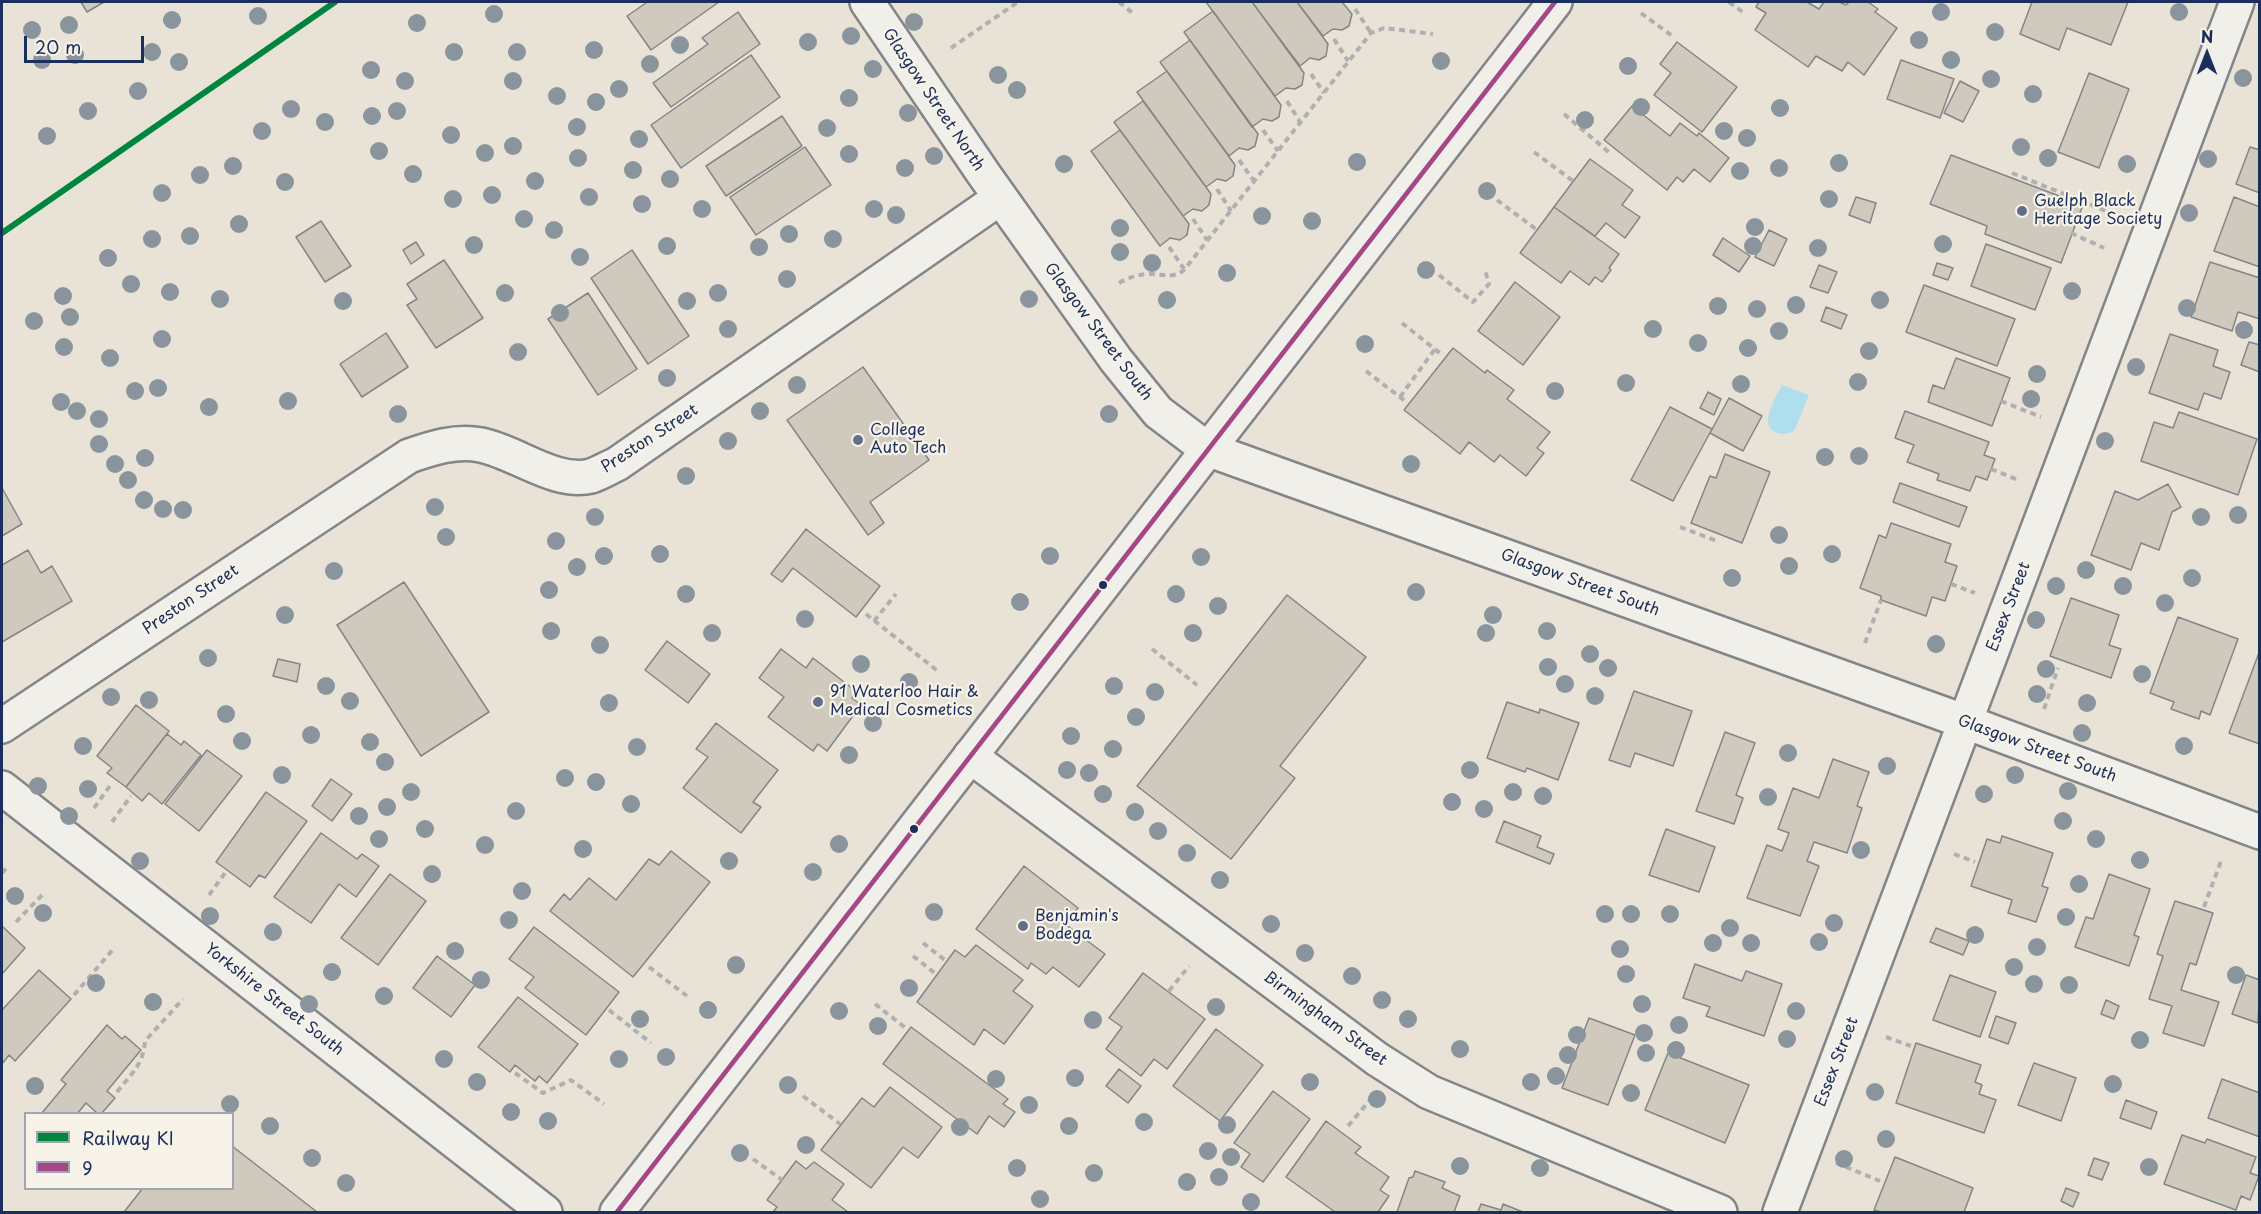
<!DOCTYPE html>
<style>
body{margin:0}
#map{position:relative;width:2261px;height:1214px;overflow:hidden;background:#e9e3d7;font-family:"Playpen Sans",sans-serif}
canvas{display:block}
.frame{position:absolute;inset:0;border:3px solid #1b2f5e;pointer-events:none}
.legend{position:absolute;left:24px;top:1112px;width:210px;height:78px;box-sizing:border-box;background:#f7f3e8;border:2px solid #9fa5b1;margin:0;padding:8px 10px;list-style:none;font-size:18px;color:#1b2f5e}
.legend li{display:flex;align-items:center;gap:12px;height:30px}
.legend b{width:30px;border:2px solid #9fa5b1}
.north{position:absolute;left:2177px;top:24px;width:60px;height:60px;-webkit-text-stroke:4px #f7f3e8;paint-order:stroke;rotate:0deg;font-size:16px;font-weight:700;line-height:24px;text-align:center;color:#1b2f5e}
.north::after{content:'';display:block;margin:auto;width:21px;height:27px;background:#1b2f5e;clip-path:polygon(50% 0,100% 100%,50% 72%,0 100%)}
.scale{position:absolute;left:24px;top:36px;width:120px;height:27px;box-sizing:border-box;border:3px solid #1b2f5e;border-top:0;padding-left:8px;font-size:18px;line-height:21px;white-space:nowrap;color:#1b2f5e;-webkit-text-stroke:4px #f7f3e8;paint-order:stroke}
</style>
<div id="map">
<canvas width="2261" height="1214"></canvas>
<div class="frame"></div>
<ul class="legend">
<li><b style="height:8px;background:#00853f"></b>Railway KI</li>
<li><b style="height:8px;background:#a54686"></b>9</li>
</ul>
<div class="north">N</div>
<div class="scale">20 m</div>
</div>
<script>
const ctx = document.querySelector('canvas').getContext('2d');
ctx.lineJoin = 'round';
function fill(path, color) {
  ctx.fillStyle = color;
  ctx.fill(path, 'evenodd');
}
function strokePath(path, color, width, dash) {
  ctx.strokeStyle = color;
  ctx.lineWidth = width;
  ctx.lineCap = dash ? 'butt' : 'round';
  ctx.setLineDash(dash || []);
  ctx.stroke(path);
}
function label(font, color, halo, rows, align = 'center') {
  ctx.font = font + ' "Playpen Sans",sans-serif';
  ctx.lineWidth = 4.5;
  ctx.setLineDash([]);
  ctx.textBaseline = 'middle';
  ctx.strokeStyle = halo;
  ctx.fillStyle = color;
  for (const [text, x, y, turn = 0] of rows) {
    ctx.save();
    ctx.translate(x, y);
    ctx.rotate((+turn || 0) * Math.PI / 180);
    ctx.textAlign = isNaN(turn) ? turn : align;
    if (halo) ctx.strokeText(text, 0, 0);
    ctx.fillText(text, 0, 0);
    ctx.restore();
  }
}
const water = new Path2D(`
 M1782 385 1809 395 1794 431C1788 434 1781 435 1775 432 1758 424 1777 396 1782 385Z`);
const building = new Path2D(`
 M81 2H104L87 12Z
 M644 2H719L651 50 627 16 646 3Z
 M1206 2H1252L1304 73 1302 85 1295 89 1286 88 1275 96Z
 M1252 2H1297L1328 44 1326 56 1319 60 1310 58 1300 66Z
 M1297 2H1342L1352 14 1349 26 1342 30 1333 29 1323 36Z
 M1759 2H1807L1819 9 1824 2H1839L1846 5 1849 2H1868L1878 9 1875 12 1897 28 1864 75 1848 62 1842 71 1816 56 1808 67 1755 30 1766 13 1756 7Z
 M2032 2H2128L2111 45 2067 28 2059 50 2020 34Z
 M1213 11 1281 105 1279 117 1272 121 1263 119 1252 127 1184 32Z
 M738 12 760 44 671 107 653 83 708 44 702 38Z
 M1190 40 1258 134 1255 146 1248 150 1239 148 1229 156 1160 62Z
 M1677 42 1737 87 1702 132 1654 95 1671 73 1660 64Z
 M751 55 780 97 681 168 651 125Z
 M1901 60 1954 79 1940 118 1887 99Z
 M1167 71 1235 165 1233 176 1226 181 1217 179 1206 187 1137 92Z
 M2089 73 2129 89 2099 168 2058 152Z
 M1960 81 1979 91 1963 122 1944 113Z
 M1143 101 1211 194 1209 205 1202 211 1193 209 1183 216 1114 122Z
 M1632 106 1670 136 1680 123 1697 136 1699 133 1729 158 1710 182 1694 169 1683 182 1677 177 1667 190 1604 140Z
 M782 116 802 146 726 196 706 166Z
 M1120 130 1189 224 1187 235 1180 240 1170 238 1160 246 1091 151Z
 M805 147 831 185 756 235 730 197Z
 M2250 147 2260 150V193L2236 184Z
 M1951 155 2083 205 2061 263 1985 234 1987 226 1930 204Z
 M1590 159 1633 190 1622 205 1640 217 1625 238 1606 223 1595 236 1554 207Z
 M1856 197 1876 203 1870 223 1849 215Z
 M2234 197 2260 207V267L2214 251Z
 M1554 207 1619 254 1609 268 1611 270 1602 282 1595 277 1589 285 1570 271 1561 283 1520 253Z
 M321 221 351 266 325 282 296 237Z
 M1769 230 1787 239 1774 266 1755 257Z
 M1723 238 1750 256 1739 272 1713 255Z
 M416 242 424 255 411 264 403 250Z
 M1986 244 2051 268 2035 310 1971 286Z
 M632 250 689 336 648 364 591 278Z
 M444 260 483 318 436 348 407 305 417 299 407 284Z
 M2210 262 2260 278V319L2238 312 2232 331 2191 317Z
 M1937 263 1953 268 1948 280 1933 275Z
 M1819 265 1837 272 1828 293 1810 287Z
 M1515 282 1560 317 1523 365 1478 331Z
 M1924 285 2015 319 1997 366 1906 332Z
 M588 293 637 369 598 395 548 319Z
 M1826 307 1847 315 1841 329 1821 321Z
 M386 333 408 367 362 397 340 364Z
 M2170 334 2218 350 2213 366 2230 372 2221 399 2204 393 2198 410 2149 393Z
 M2249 342 2260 345V372L2241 365Z
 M1453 348 1485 373 1487 370 1514 390 1507 399 1550 432 1537 448 1544 453 1526 476 1500 455 1494 462 1469 442 1460 454 1404 410Z
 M1956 358 2010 378 1992 426 1928 402 1933 385 1944 389Z
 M863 367 929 460 870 502 884 523 868 535 787 420Z
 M1708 392 1721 399 1714 415 1700 408Z
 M1729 398 1762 416 1743 451 1710 433Z
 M1670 407 1712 429 1673 501 1631 480Z
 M1905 411 1989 442 1984 455 1995 459 1987 480 1976 476 1970 491 1937 480 1939 474 1907 462 1914 445 1895 438Z
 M2179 412 2257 439 2238 495 2141 461 2154 422 2173 428Z
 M1725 454 1770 472 1742 543 1691 523 1710 476 1716 478Z
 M1900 483 1967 507 1959 527 1893 502Z
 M2168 484 2181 507 2172 512 2159 550 2141 543 2131 570 2091 555 2115 491 2138 500Z
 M2 488 22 524 2 536Z
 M1891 523 1951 544 1945 562 1957 566 1945 601 1932 597 1926 616 1881 600V596L1860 588 1879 535 1886 538Z
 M806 529 880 586 856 617 793 568 782 582 771 574Z
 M28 550 41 573 52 566 72 601 2 642V565Z
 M404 582 489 712 421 756 337 625Z
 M1287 595 1366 657 1280 766 1295 778 1231 859 1137 786Z
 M2071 598 2119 615 2109 645 2121 649 2111 678 2050 656Z
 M2178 617 2238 639 2210 715 2201 711 2199 719 2171 709 2174 702 2150 693Z
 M667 641 710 674 688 703 645 670Z
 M781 649 806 668 813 658 857 692 852 698 861 705 827 751 818 744 813 751 768 717 784 697 759 678Z
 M2260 650V744L2229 733Z
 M278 659 300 664 297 682 273 676Z
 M1634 691 1692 711 1673 766 1635 753 1630 767 1609 760Z
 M1507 702 1539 713 1540 709 1579 723 1558 780 1527 768 1525 772 1487 758Z
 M136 705 169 731 126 787 107 773 112 768 97 756Z
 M716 723 778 770 753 802 761 807 741 833 683 788 708 757 696 749Z
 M1725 732 1755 743 1736 795 1743 798 1734 824 1696 811Z
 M167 734 181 745 184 741 201 755 162 804 149 793 142 801 126 787Z
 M207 750 242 776 199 831 165 804Z
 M1833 759 1869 772 1857 806 1862 808 1847 853 1814 842 1807 861 1819 866 1800 916 1747 898 1767 845 1782 851 1789 833 1778 829 1793 788 1819 798Z
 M331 779 352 794 332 821 312 806Z
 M266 792 307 821 265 878 259 875 250 887 216 862Z
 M1504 821 1541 836 1537 847 1554 854 1550 864 1496 842Z
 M1666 829 1715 847 1699 892 1649 875Z
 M321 833 357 859 362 854 379 866 356 897 339 884 311 923 274 897Z
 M2002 836 2053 853 2042 886 2048 888 2036 922 2008 913 2012 900 1971 886 1987 839 2000 843Z
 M671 851 710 882 633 977 550 911 564 894 570 900 589 878 616 900 649 859 659 865Z
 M1024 866 1078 908 1065 924 1105 954 1079 987 1053 967 1046 974 1031 963 1028 969 976 929Z
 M390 874 426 901 378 965 341 938Z
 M2109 874 2150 889 2134 935 2139 937 2129 966 2075 947 2086 917 2093 919Z
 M2175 901 2213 913 2196 965 2190 963 2181 990 2219 1002 2204 1046 2163 1033 2172 1006 2149 999 2163 956 2157 954Z
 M2 926 25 948 2 974Z
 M534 927 619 992 586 1035 525 988 534 977 509 959Z
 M1936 928 1969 941 1963 955 1930 942Z
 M976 945 1023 980 1013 991 1033 1006 1004 1044 984 1029 974 1045 917 1002 955 950 965 957Z
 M437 956 475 985 451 1017 413 988Z
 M1695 964 1742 981 1746 971 1782 984 1764 1036 1706 1016 1710 1007 1683 998Z
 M39 970 71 999 15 1061 9 1055 2 1064V1010Z
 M1143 973 1205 1019 1167 1069 1154 1059 1141 1076 1106 1049 1122 1027 1109 1018Z
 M1950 975 1996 992 1980 1037 1933 1020Z
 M2246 975 2260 980 2258 1023 2232 1014Z
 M518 997 578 1044 547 1083 539 1076 535 1081 515 1065 510 1072 478 1047Z
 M2106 1000 2119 1006 2114 1019 2101 1014Z
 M1996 1016 2016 1023 2008 1044 1989 1037Z
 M1589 1018 1635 1035 1608 1105 1562 1088Z
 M107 1025 122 1039 125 1036 141 1050 107 1091 115 1098 101 1114H98L86 1103 77 1114H41L66 1084 61 1080Z
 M911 1027 1008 1099 1003 1104 1015 1112 1004 1127 989 1116 977 1134 883 1064Z
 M1216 1029 1263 1065 1220 1121 1173 1086Z
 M1916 1043 1981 1065 1975 1082 1982 1085 1979 1094 1996 1100 1984 1133 1896 1103Z
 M1668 1053 1749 1085 1725 1143 1645 1110Z
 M2034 1063 2076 1078 2061 1121 2018 1105Z
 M1119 1069 1141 1086 1128 1103 1106 1086Z
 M2222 1079 2260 1093V1137L2208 1118Z
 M890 1087 942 1127 918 1158 903 1147 871 1188 821 1150 862 1098 874 1107Z
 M1273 1091 1310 1119 1263 1182 1241 1167 1250 1154 1234 1143Z
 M2126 1100 2157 1112 2151 1129 2120 1118Z
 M1326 1121 1361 1147 1355 1153 1389 1177 1380 1190 1389 1196 1378 1212H1335L1286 1177Z
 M2182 1135 2205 1143 2207 1139 2256 1157 2250 1173 2259 1176 2250 1200 2241 1196 2236 1210 2164 1184Z
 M232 1146 317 1212H124L143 1188H232Z
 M1895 1157 1973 1188 1964 1212H1966H1881L1874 1210Z
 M2094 1158 2109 1163 2102 1180 2088 1175Z
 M796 1161 806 1169 814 1162 844 1184 832 1200 848 1212H773L777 1207 767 1200Z
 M1415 1171 1445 1182 1442 1188 1460 1196 1454 1212H1397L1409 1178 1413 1177Z
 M2066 1188 2079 1193 2073 1207 2061 1201Z
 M1481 1204 1501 1210 1503 1204 1523 1212H1478Z`);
const path = new Path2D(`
 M1119 2 1135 15
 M1729 2 1744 13
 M1355 9 1371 33
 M1641 13 1675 38
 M1334 39 1348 61
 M951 48 1018 2
 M1311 74 1324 93
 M1287 101 1300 122
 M1564 114 1611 154
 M1263 130 1278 151
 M1534 152 1573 181
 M1239 160 1254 181
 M2012 173 2116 215
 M1217 189 1231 211
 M1497 200 1537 230
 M1193 219 1207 240
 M2071 233 2104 248
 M1169 247 1184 269
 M1439 275 1473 302 1489 284 1485 270
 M1119 283C1128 278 1136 275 1147 274 1161 273 1172 280 1184 270L1371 33 1384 28 1433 34
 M1402 323 1441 354
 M1366 371 1405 401
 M1400 397 1435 349
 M2001 401 2041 417
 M1991 469 2018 480
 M1680 527 1717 541
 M1951 584 1975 593
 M866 614 939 672
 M874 621 896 594
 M1865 643 1881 600
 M1152 649 1197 685
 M2044 709 2058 668
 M94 808 112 783
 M112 822 131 796
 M1954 854 1975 862
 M2 873 8 866
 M209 895 225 873
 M2204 907 2221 861
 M16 922 44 893
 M923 943 946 961
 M913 956 936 974
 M649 967 687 996
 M1169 991 1189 966
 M74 995 115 947
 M875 1004 907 1029
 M609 1010 651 1043
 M1886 1037 1911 1046
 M515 1073 543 1093 571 1080 604 1104
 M117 1092C132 1073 143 1065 145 1041L183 999
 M803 1096 840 1124
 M1348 1126 1370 1100
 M753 1159 782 1180
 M1836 1163 1880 1181`);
const minor = new Path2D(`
 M867 2 983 173 1116 360 1158 412 1207 449 1966 722 2260 832
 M2 726 409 456C432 448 456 440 481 445 516 452 556 485 591 476 600 473 608 468 617 464L1000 198
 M970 756 1377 1059 1429 1092 1720 1212
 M2 788 545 1212
 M1780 1212 2237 2`);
const tertiary = new Path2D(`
 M617 1212 1555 2`);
const bus1 = new Path2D(`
 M617 1212 1555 2`);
const rail1 = new Path2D(`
 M2 233 335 2`);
const trees = [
 [1941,12],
 [2179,12],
 [494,14],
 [258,16],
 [172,20],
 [914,22],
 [417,23],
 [69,25],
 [32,30],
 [1995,32],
 [851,36],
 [1919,40],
 [808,42],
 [680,45],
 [594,50],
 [152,52],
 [454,52],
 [517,52],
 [75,55],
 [42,60],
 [1951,60],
 [1441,61],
 [179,62],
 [650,64],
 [1628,66],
 [873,69],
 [371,70],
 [998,75],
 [2243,78],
 [1991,79],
 [405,81],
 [513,81],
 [619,89],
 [1017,90],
 [138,91],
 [2033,94],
 [557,96],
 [849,98],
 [596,102],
 [1641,107],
 [1780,108],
 [291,109],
 [88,111],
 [397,111],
 [908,113],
 [372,116],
 [1585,120],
 [325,122],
 [577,127],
 [827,128],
 [262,131],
 [1724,131],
 [451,135],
 [47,136],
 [1747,138],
 [639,139],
 [513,146],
 [2021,147],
 [379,151],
 [485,153],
 [849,154],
 [934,156],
 [578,158],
 [2048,158],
 [2208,159],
 [1357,162],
 [1839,163],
 [1064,164],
 [2127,164],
 [233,166],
 [905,168],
 [1779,168],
 [633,170],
 [1740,171],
 [413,174],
 [200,175],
 [670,179],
 [535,181],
 [285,182],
 [1487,191],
 [162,193],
 [492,195],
 [589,197],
 [453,199],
 [1829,199],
 [642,204],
 [702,209],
 [874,209],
 [2189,213],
 [896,215],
 [1262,216],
 [524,219],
 [1312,221],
 [239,224],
 [1755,227],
 [1120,228],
 [554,230],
 [789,234],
 [190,236],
 [152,239],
 [833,239],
 [1943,244],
 [474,245],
 [667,246],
 [1753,246],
 [759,247],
 [1818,248],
 [1120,252],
 [580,257],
 [108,258],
 [1152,263],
 [1426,270],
 [1227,273],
 [787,279],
 [131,284],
 [2072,291],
 [170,292],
 [505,293],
 [718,293],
 [63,296],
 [220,299],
 [1029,299],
 [1167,300],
 [1880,300],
 [343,301],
 [687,301],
 [1796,305],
 [1718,306],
 [2187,308],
 [1757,309],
 [560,313],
 [70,317],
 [34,321],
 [728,329],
 [1653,329],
 [2244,330],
 [1779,331],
 [162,339],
 [1698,343],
 [1365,344],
 [64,347],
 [1748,348],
 [1869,351],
 [518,352],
 [110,358],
 [2136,367],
 [2037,374],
 [667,378],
 [1858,382],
 [1626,383],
 [1741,384],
 [797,385],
 [158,388],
 [135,391],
 [1555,391],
 [2031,399],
 [288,401],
 [61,402],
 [209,407],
 [77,411],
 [760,411],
 [398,414],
 [1109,414],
 [99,419],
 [728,441],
 [2105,441],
 [99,444],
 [1859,456],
 [1825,457],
 [145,458],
 [115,464],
 [1411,464],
 [686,476],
 [128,480],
 [144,500],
 [435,507],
 [163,509],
 [183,510],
 [2238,515],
 [595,517],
 [2201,517],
 [1779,535],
 [446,537],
 [556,541],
 [660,554],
 [1832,554],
 [604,556],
 [1050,556],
 [1201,557],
 [1789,566],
 [577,567],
 [2086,570],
 [334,571],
 [1732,578],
 [2192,578],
 [2056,586],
 [2123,586],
 [549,590],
 [1416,592],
 [686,594],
 [1176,594],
 [1020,602],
 [2165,603],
 [1218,606],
 [285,615],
 [1493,615],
 [805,619],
 [2036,620],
 [551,631],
 [1547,631],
 [712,633],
 [1193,633],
 [1486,633],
 [1936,644],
 [600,645],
 [1590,654],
 [208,658],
 [861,664],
 [1548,667],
 [1608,668],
 [2046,669],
 [2142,674],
 [909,682],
 [1565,684],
 [326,686],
 [1114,686],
 [1155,692],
 [2037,694],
 [1595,696],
 [111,697],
 [149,700],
 [350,701],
 [609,703],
 [2087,703],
 [226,714],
 [1136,717],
 [873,723],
 [2082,733],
 [311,735],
 [1071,736],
 [242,741],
 [370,742],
 [83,746],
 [2184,746],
 [637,747],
 [1113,749],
 [1788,753],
 [849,755],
 [385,762],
 [1887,766],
 [1067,770],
 [1470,770],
 [1089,773],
 [282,775],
 [2015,775],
 [565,778],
 [596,782],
 [38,786],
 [88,789],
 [2068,791],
 [411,792],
 [1513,792],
 [1103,794],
 [1984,794],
 [1543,796],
 [1768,797],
 [1452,802],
 [631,804],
 [387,807],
 [1484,809],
 [516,811],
 [1135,812],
 [69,816],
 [359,816],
 [2063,821],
 [425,829],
 [1158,831],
 [379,839],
 [2096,839],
 [839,844],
 [485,845],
 [583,849],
 [1861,850],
 [1187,853],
 [2140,860],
 [140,861],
 [729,861],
 [813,872],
 [432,874],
 [1220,880],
 [2079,884],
 [522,891],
 [15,896],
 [934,912],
 [43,913],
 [1605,914],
 [1631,914],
 [1670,914],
 [210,916],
 [2066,917],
 [509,920],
 [1834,923],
 [1271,924],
 [1730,928],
 [273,932],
 [1975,935],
 [1819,942],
 [1713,943],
 [1751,943],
 [2037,947],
 [1620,949],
 [455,951],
 [1305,953],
 [736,965],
 [2014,967],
 [332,972],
 [1626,974],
 [2236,975],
 [1352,976],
 [481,980],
 [96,983],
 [2034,984],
 [2069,985],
 [909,988],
 [384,996],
 [1382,1000],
 [153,1002],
 [309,1004],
 [1642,1004],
 [1216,1007],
 [708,1010],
 [839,1011],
 [1796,1011],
 [640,1019],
 [1408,1019],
 [1093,1020],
 [1679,1025],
 [878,1026],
 [1644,1033],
 [1577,1035],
 [1787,1039],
 [2140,1040],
 [1460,1049],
 [1676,1050],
 [1646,1053],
 [1568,1055],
 [666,1057],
 [444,1059],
 [619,1059],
 [1556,1076],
 [1075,1078],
 [996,1079],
 [477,1082],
 [1310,1082],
 [1531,1082],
 [2113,1084],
 [788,1085],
 [35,1086],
 [1875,1092],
 [1631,1093],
 [1377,1099],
 [230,1104],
 [1029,1105],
 [511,1112],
 [548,1121],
 [1144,1122],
 [1227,1125],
 [270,1126],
 [1069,1126],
 [960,1127],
 [1886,1139],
 [806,1145],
 [1208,1151],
 [740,1153],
 [1231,1157],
 [312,1158],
 [1844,1159],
 [1460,1166],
 [2149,1167],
 [1017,1168],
 [1540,1168],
 [1094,1173],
 [1219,1177],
 [1187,1182],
 [346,1183],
 [1040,1199],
 [1251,1202]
];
const markers = [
 [2022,211,6,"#636e88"],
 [858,440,6,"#636e88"],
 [1103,585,5,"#1b2f5e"],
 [818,702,6,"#636e88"],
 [914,829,5,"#1b2f5e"],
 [1023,926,6,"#636e88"]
];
const streetNames = [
 ["Glasgow Street North",933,100,56],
 ["Glasgow Street South",1098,332,53],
 ["Preston Street",650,439,-33],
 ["Glasgow Street South",1580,583,20],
 ["Preston Street",191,600,-34],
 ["Essex Street",2009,607,-69],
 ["Glasgow Street South",2037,749,20],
 ["Yorkshire Street South",274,1000,38],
 ["Birmingham Street",1325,1019,36],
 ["Essex Street",1837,1062,-69]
];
const poiNames = [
 ["Guelph Black",2034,202],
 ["Heritage Society",2034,220],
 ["College",870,431],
 ["Auto Tech",870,449],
 ["91 Waterloo Hair &",830,693],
 ["Medical Cosmetics",830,711],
 ["Benjamin's",1035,917],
 ["Bodega",1035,935]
];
fill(water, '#afdeee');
fill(building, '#cfcabd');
strokePath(building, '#848588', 1.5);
strokePath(minor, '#848588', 38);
strokePath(tertiary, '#848588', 38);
strokePath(path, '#afb0b2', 4, [6, 4.5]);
strokePath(minor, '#f1efea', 33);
strokePath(tertiary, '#f1efea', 33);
strokePath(bus1, '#a54686', 4.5);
strokePath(rail1, '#00853f', 6);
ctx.fillStyle = '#89949c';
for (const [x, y] of trees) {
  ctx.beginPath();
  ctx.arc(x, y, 9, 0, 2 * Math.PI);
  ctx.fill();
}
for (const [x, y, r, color] of markers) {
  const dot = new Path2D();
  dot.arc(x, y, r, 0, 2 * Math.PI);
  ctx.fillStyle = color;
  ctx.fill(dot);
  strokePath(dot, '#f7f3e8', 2);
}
label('16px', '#1b2f5e', '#f7f3e8', streetNames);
label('16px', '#1b2f5e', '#f7f3e8', poiNames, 'left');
</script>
